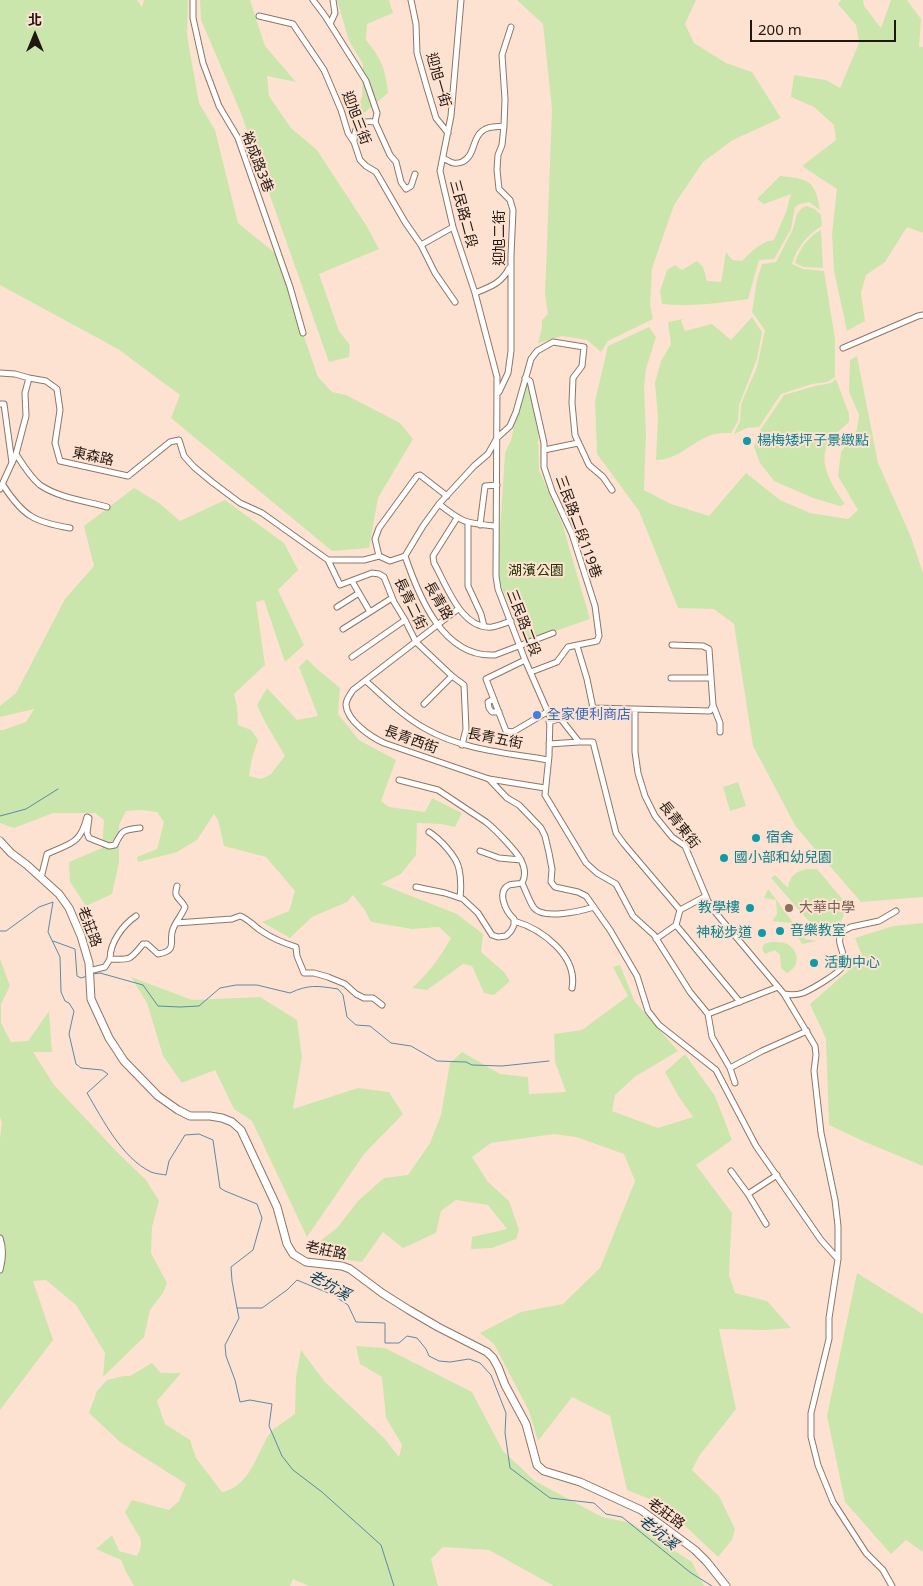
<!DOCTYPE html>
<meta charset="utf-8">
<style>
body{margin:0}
#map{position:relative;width:923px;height:1586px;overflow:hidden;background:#fee2d1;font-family:"Noto Sans","Noto Sans TC",sans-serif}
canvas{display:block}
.north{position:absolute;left:10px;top:10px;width:50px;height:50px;-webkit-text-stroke:4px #fee2d1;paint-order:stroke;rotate:0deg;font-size:14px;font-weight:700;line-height:20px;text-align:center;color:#201711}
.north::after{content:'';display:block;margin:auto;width:18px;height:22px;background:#201711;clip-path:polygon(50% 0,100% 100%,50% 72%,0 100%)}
.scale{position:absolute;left:750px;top:20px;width:146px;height:22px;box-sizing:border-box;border:2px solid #201711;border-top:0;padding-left:6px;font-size:15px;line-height:18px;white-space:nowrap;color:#201711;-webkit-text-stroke:4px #fee2d1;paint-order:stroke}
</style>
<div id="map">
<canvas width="923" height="1586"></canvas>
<div class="north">北</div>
<div class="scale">200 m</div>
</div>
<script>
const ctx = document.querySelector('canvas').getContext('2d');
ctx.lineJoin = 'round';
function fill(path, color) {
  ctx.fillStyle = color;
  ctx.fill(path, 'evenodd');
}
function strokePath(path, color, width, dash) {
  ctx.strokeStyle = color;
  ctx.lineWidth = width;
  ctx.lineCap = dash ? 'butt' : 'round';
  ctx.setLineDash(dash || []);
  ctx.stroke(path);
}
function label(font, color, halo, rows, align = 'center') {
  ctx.font = font + ' "Noto Sans","Noto Sans TC",sans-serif';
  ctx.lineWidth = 4;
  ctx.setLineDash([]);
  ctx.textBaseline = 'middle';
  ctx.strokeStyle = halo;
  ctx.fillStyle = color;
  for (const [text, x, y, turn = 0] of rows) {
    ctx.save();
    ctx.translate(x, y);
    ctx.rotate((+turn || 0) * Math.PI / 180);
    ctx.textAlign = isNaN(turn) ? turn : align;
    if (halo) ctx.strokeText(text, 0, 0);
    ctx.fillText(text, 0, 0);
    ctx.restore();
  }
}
const green = new Path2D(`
 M0 0H137L142 7 144 0H188L187 35 199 103 215 130 238 223 275 253 318 377 332 392 346 395 400 423 413 439 378 498 369 548 332 551 171 418 180 395 118 349 0 285Z
 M200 0H250L265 46 296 82 267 76 269 96 291 128 317 150 366 225 379 249 319 274 339 331 350 345 349 357 329 362 240 111 201 20Z
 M337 0H389L393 13 367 24 366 40C382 60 385 67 388 93L363 114 354 118 362 97 363 64 349 41Z
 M517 0H696L685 24 694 43 726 63 752 72 781 118 733 140 703 162 674 205 652 268 650 305 653 319 608 341 601 352 587 340 562 336 538 343 542 328V320L548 314 545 295 552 109 543 24Z
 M841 0H863L864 6 881 28 891 0H907L921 19 919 47H923V233L907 227 885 262 866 275 861 293 865 321 847 331 834 271 832 234 837 189 802 166 836 140 834 125 814 107 791 97 794 75 826 80 840 88 859 43 856 25 838 4Z
 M780 176C808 179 815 179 820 210L809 202 800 204 795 207 791 229 774 259 759 260 748 299C720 303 690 307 662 304L660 291 667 270 675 265 682 270 697 261 703 267 707 281 721 282 726 252 732 260 742 261C752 251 760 242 774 240L786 212 791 194 764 204 757 199Z
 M807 206 815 209 821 215 822 226C807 235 797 247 792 264L803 269 824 271 835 339V377L827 382 812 384 781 394 759 427 747 428 734 434 740 421 741 404 757 367 765 330 752 312 757 280 762 264 776 262 793 229 797 214 802 208Z
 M821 230 823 268 803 267 795 263C799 249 809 236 821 230Z
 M752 317 762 332 757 359 739 405 738 421 731 433C724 433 717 433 711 435 692 442 678 460 656 460L658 417 655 383 661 361 671 344 668 322 683 319 681 321 685 331 712 324 731 340Z
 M649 327 656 337 646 369 644 388 646 434 644 490 671 504 709 516 746 473 780 500 810 513 848 519 858 510 838 476 841 452 857 429 859 415 849 392 850 360 857 356 878 463 911 537 923 573V897L861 902 796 827 753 746 734 624 714 609 678 608 639 511 597 454 595 401 608 346Z
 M836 379 849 414V422C843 428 836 433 831 439 815 461 832 485 845 504L840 506 813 498 774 481 760 463 754 447 757 435 784 395 815 386 831 383Z
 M528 381 538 432 539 470 562 523 590 619 527 641 497 578 505 453 511 440 518 409Z
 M134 488 159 503 180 521 225 500 284 543 298 570 278 590 304 645 285 662 264 600 256 602 265 665 234 694 237 706 238 725 251 730 258 740 252 758 249 776 261 779 270 775 285 756 265 722 257 705 267 688 297 720 318 716 299 667 307 659 317 669 340 688 338 714 359 740 396 760 381 801 389 807 425 812 432 798 462 813 455 827 441 824 417 823 416 855 401 874 381 884 457 914 483 934 481 952 504 972 510 981 494 995 484 993 472 966 463 964 427 990 412 988C429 973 440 957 451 938L439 927 412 929 371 922 364 909 353 895 347 902 312 917 290 938 262 922 289 911 295 891 266 857 224 846 218 820 214 814 197 840 177 852 138 862 137 857 157 849 164 822 157 812 139 810 126 811 119 825V862L112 894 86 906 70 882 69 862 102 848 104 820 95 813H53L14 828 0 823V730H3L26 722 34 709 0 717V706L16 693 65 599 94 566 84 526Z
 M738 782 746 806 730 811 723 787Z
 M809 869H817L844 901V915L839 925 831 928H822L823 931 820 934 771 878 775 875 788 888C789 876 797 870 809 869Z
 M768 889C776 898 781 907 788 916 794 925 800 928 805 939L817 941 802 944C799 937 793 931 790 923L772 921 777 914 776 900 764 898Z
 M923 923V1166L865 1142 829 1125 826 1039 810 1004 863 958 855 938 893 926Z
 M771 942C776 942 782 942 787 944 800 951 800 967 787 973L781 968 780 955 775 950 765 954 762 949 764 944Z
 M0 959 10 986 1 1004V1023L11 1042 28 1041 49 1011 52 1052H33L54 1085 117 1152 146 1180 159 1201 152 1227 151 1253 167 1283 163 1293 150 1310 144 1337 103 1377 105 1353 76 1305 46 1280 33 1281 53 1340 0 1410V1138L2 1123 0 1117Z
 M620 965 635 1002 678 1051 636 1076 615 1095 612 1111 658 1128 693 1117 679 1097 665 1072 685 1054 715 1096 732 1140 696 1165 732 1213 729 1275 735 1293 767 1301 791 1328 764 1330 719 1329 736 1409 699 1456 692 1470 719 1496 735 1529 732 1540 718 1557 662 1504 627 1490 610 1416 572 1397 538 1441 529 1411 494 1344 480 1333 521 1312 563 1304 600 1268 635 1181 624 1154 576 1137 554 1134 491 1143 472 1157 488 1182 509 1201 519 1230 516 1239 492 1248 471 1249 472 1237 507 1229 488 1205 456 1200 441 1211 436 1233 403 1248 383 1232 362 1262 314 1255 316 1244 337 1228 358 1201 384 1178 408 1175 430 1143 441 1115 450 1063 462 1052 500 1074 528 1077 529 1094 566 1092 555 1062 554 1034 582 1030 628 996 613 967Z
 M131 977 192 1000 260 997 297 1020 302 1057 293 1109 358 1088 389 1092 403 1114 364 1154 307 1237 252 1121 234 1109 215 1070 182 1083 163 1056 147 1003Z
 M857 1273 923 1314V1552L906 1540 891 1554 845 1502 827 1416Z
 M356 1346 385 1348 472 1392 503 1451 535 1481 602 1517 631 1523 692 1562 704 1586H554L489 1550 443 1547 431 1559 438 1586H309L293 1579 290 1586H134L126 1572 121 1560 96 1549 112 1535 119 1551 137 1556C145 1542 140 1538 133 1526 130 1522 128 1517 125 1512L132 1500 169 1510 179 1501 186 1484 120 1442 89 1413 97 1391 107 1380 123 1376H130L152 1363 161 1373H181L157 1401 165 1424 190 1440 196 1458 222 1492C249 1487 256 1456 268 1436 274 1427 287 1420 295 1414L296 1377 301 1350 325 1382 384 1438 399 1457 402 1445 386 1418 382 1377 360 1364Z`);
const stream = new Path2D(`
 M0 816 26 809 58 789
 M0 931H6L39 907 53 902 48 932 60 957 61 992 65 1001 69 1003 74 1011 69 1034 76 1064 81 1068 102 1070 108 1074 87 1093C103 1120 122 1158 151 1172 156 1174 161 1174 166 1175L169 1161 185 1135 199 1134 213 1140 220 1188 225 1191 257 1204 262 1218 253 1250 231 1267 232 1281 237 1308H262L287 1290 297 1280 333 1295 348 1305 356 1322 385 1323V1343H399L407 1336 417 1338 426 1349 429 1356 439 1361 450 1362 469 1359 480 1363 491 1375 506 1413 505 1433 510 1468 550 1498 594 1503 606 1514 622 1517 691 1573 712 1586
 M53 941 75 949 77 976 81 978 87 976
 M93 974 100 973 143 985 158 1006 180 1007 199 1006 220 988 236 985H257L290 993C309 984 318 986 338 989L343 995 347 1017 356 1025 370 1026 391 1043 411 1046 437 1061 466 1062 472 1065 502 1066 549 1061
 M237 1308 239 1318 225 1345 226 1356 235 1380 240 1402 250 1400 272 1404 269 1426 282 1456 293 1470 322 1492 381 1545 394 1586`);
const street = new Path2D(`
 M193 0V18L203 63 219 106 238 138 290 287 303 333
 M313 0 325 16 366 81 377 113 375 122C358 120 355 125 354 141
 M411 0 416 24 417 53 427 88 436 118 448 133
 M461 0 451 116 440 171 453 227 475 293 497 377 496 576 498 589 525 660 550 717 549 756 545 795 586 863 597 873 616 884 633 916 654 935 690 992 708 1014 712 1037 730 1068 735 1083
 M259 16 293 24 324 70 341 110 348 133 354 142 360 160 366 166 376 172 405 222 421 245 453 227
 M330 24 335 13 333 0
 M375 122 390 155 396 162 401 182 406 189 411 186 415 174
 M443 158C450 162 454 165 462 162 475 156 472 140 481 132 487 126 495 127 504 126
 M421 245 435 273 455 302
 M475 293C490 287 502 283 509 268
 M843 348 918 316 923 315
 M0 373 15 374 29 378
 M525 378 530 381 544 443V467L552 491 572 534 595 606 599 636 597 641 568 647 557 662 531 672
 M499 392 508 373 511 351V256L513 210 510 200 499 189 497 170 498 155 502 145 504 126 505 99 502 55 511 27
 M0 404H4L12 463
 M544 450 578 443
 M16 454C23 465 30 477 40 485 59 498 86 501 107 507
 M3 485C23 516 34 522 70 528
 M0 489 16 454 26 416 25 393 29 378 46 381 57 389 60 410 55 443 60 461 128 476 170 442 179 440 184 456 194 467 212 482 240 503 262 513 328 560H364L379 556 390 561 405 556 423 526 439 504 474 466 488 454 497 438 510 426 516 412 531 359 537 351 553 342 584 347 582 366 573 378 572 403 575 435 589 465 603 477 612 490
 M439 504C463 523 465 523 495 526
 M457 518 433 556 434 563C446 584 461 630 492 627 498 626 505 623 511 621
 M468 524V586L481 614 484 626
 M480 525 485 486 497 485
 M379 556 375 539 379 528 417 476 420 475 447 496
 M405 556C419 597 443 658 495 655L553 633
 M328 560 340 585 372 573 379 574 384 577 394 602 405 620 416 642 452 676 424 704
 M352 581 370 612 392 598
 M337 607 359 593
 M458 609 353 690C350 695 346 699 346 705 347 721 371 737 384 743L489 779 545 788
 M343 629 370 612
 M577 646 587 679 593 708
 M352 657 405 620
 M525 660 486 679 506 731 513 732 547 712
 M452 676 464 685 466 729 462 745
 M671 678H711
 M366 681C385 698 404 717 426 729 463 750 507 753 548 760
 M494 699 488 702 489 708 492 712H499
 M713 705 720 723V732
 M635 710V752L638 773 645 796 655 816 672 837 685 846 708 901 715 912 784 994 815 1046 816 1055 814 1071 821 1133 835 1200 838 1226V1259L829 1318V1339L811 1413V1437L818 1465 833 1502 866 1553 883 1570 892 1586
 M560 718 579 742H593L616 833 624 844 680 910
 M549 722 593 708 710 711 713 705 709 649 703 646 672 645
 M549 744 579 742
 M489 779 507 798 519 805 541 828 545 836 549 853 552 869 551 882 555 887 578 892 586 896 610 930 637 976 648 1011 659 1025 716 1070 756 1146 821 1240 838 1259
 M399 780 438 790 486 822C495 829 516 851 521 860 525 868 526 876 522 883 519 884 512 884 509 885 496 892 506 912 514 919V925L511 931 506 936 498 937 492 935 478 913 463 899 445 893 416 887
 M429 832C440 839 457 857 459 869 461 878 461 889 460 898
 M480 851 499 858 521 860
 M41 878 47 854C70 843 80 845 87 817L89 818 87 833 89 838 109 846 115 845C122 830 123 830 140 828
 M522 883C526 891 529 901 534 908 544 920 581 911 594 907
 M514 921C542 929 578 956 572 988
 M176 923 232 919 240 916C249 919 254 927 263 932 273 939 284 943 296 947L297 956 304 973H314L328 977 345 984 356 994 364 998H373L382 1005
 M676 925 680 910 706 896
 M656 939 676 925 740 1002
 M110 959C110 942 123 925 136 916
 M89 971 105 967 110 959C131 960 130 960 143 944H147L158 954C179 951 168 940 173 929 176 921 182 915 185 907 180 897 173 899 177 886
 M784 994C790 995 797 995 803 993 812 989 842 972 844 964 846 951 834 943 843 931L851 927 879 921 896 911
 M708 1014 778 987
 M730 1068 762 1051 807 1031
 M731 1171 748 1194 766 1224
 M748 1194 777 1175
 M0 1238C4 1249 3 1259 0 1270`);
const secondary = new Path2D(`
 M0 841 11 853 27 865 59 894 69 908 81 936 89 963 91 999 109 1038 124 1061 158 1096 178 1110 190 1116H210L222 1118 232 1122 241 1130 277 1207 287 1244 293 1254 306 1262 342 1266 350 1269 382 1293 409 1310 438 1327 487 1352 493 1358 498 1367 505 1385 526 1424 537 1465 544 1471 580 1482 641 1510 695 1550 707 1562 726 1586`);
const markers = [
 [747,441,5,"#0f9aa8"],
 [537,715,5,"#3f7fe0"],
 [756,838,5,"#0f9aa8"],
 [724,858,5,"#0f9aa8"],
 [750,908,5,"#0f9aa8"],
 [789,908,5,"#8d6e63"],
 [780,931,5,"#0f9aa8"],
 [762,933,5,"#0f9aa8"],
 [814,963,5,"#0f9aa8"]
];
const streetNames = [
 ["迎旭一街",438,80,74],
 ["迎旭三街",356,118,69],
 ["裕成路3巷",257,162,69],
 ["三民路二段",463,214,75],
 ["迎旭二街",500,238,-90],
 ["東森路",93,457,12],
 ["三民路二段119巷",578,527,70],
 ["長青路",438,601,60],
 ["長青二街",410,604,64],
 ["三民路二段",523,623,69],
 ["長青五街",495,739,11],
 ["長青西街",411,740,20],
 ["長青東街",679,825,52],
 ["老莊路",89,927,69],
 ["老莊路",326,1251,12],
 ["老莊路",666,1514,36]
];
const cultureNames = [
 ["楊梅矮坪子景緻點",757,441],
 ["宿舍",766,838],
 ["國小部和幼兒園",734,858],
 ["教學樓",740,908,"right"],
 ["音樂教室",790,931],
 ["神秘步道",752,933,"right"],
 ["活動中心",824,963]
];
const parkNames = [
 ["湖濱公園",536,571]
];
const shopNames = [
 ["全家便利商店",547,715]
];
const educationNames = [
 ["大華中學",799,908]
];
const waterNames = [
 ["老坑溪",329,1286,29],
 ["老坑溪",658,1533,39]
];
fill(green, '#cbe6ac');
strokePath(stream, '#5a8aa6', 1);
strokePath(street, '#8e7666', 7);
strokePath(secondary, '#8e7666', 9);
strokePath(street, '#fff', 5);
strokePath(secondary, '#fff', 7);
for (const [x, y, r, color] of markers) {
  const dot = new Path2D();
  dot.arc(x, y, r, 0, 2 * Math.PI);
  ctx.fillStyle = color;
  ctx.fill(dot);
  strokePath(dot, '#fee2d1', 2);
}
label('14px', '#201711', '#fee2d1', streetNames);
label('14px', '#0d838f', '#fee2d1', cultureNames, 'left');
label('14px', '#233504', '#fee2d1', parkNames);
label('14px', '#366cbe', '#fee2d1', shopNames, 'left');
label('14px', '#785e54', '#fee2d1', educationNames, 'left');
label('italic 15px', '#00405c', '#fee2d1', waterNames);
</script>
